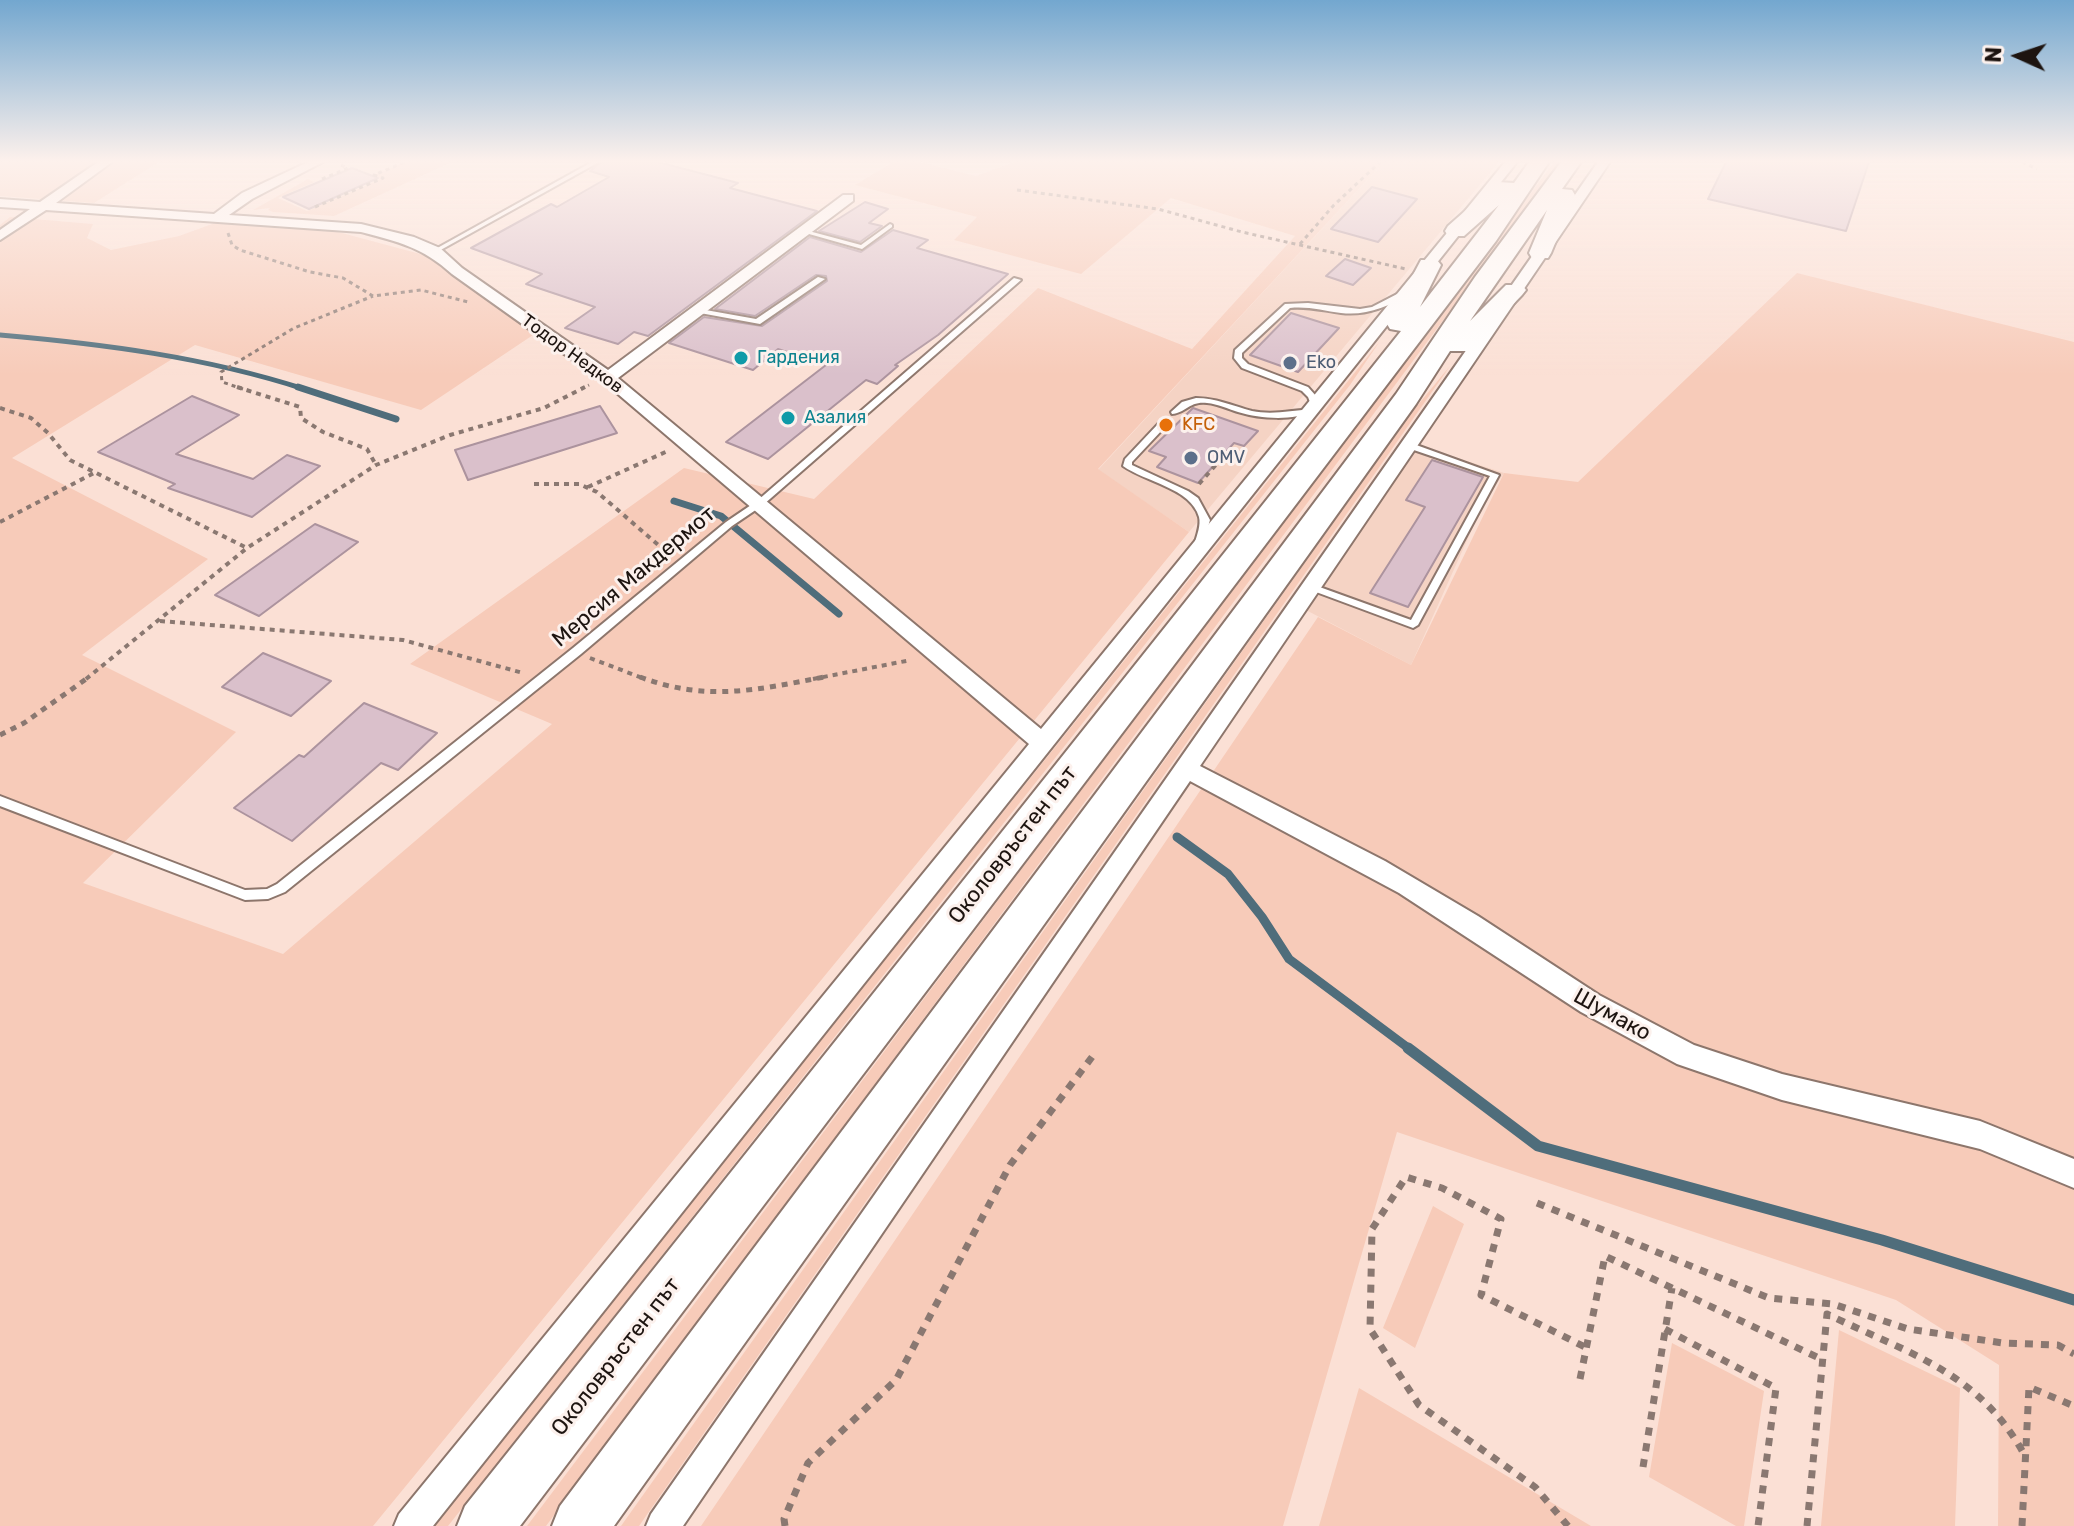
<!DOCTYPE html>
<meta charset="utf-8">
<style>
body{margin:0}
#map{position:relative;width:2074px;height:1526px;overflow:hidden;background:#fbe0d5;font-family:Rubik,sans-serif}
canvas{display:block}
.north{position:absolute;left:1978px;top:16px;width:80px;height:80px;-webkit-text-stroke:6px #fcf1ed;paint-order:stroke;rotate:273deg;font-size:22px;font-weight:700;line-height:32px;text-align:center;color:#1d1410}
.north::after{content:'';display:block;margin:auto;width:28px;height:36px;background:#1d1410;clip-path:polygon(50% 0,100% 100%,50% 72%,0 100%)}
</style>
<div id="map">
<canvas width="2074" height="1526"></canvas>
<div class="north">N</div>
</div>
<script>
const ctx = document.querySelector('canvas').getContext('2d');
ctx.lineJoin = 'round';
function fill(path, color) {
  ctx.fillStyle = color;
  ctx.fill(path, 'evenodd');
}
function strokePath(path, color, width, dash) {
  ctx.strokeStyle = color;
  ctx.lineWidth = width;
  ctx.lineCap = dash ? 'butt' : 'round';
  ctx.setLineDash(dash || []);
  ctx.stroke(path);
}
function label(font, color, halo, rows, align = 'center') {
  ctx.font = font + ' Rubik,sans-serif';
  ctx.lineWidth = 6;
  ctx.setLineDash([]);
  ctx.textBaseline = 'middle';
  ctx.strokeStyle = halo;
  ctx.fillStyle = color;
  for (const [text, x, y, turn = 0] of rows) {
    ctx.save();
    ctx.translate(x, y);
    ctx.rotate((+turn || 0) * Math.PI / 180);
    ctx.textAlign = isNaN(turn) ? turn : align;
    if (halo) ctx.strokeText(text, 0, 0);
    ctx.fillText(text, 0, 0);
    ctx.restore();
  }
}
const built = new Path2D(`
 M1384 162H1499L1189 532 1098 470Z
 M1418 445 1504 473 1482 507 1411 665 1304 609Z`);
const green = new Path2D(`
 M0 162H159L94 203 0 196Z
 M405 162H452L334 216 273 212 268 210 270 208 253 210 308 179 314 182 278 198 307 211 381 179 374 175Z
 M893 162H920L976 176 1014 162H1384L1098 469 1189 532 373 1526H0V225L10 217 93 224 87 238 111 250 179 236 226 219 327 229 428 256 536 333 421 410 195 345 12 458 208 559 82 655 236 732 83 883 283 954 552 724 410 664 684 468 814 499 1038 288 1192 349 1295 236 1171 198 1081 274 954 240 977 217 855 185Z
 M1554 162H1561L546 1526H527Z
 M1797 273 2074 342V1526H1998L1999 1365 1896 1300 1397 1132 1283 1526H701L1318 617 1411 665 1504 473 1578 482Z
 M1380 341 1350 385 448 1526H432Z
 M1450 366 639 1526H621L1412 412Z
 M1433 1206 1464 1224 1415 1348 1383 1328Z
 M1839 1330 1960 1388 1955 1526H1821Z
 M1672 1343 1764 1391 1744 1526H1736L1649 1477Z
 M1359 1388 1591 1526H1319Z`);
const streamFar3 = new Path2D(`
 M0 335C103 344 205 357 304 389`);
const streamFar2 = new Path2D(`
 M298 387 396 419
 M674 501 721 516 839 614`);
const streamFar1 = new Path2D(`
 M1177 837 1228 874 1262 917 1289 959 1411 1050`);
const stream = new Path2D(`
 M1408 1048 1538 1146 1882 1240 2074 1300`);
const building = new Path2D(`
 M602 162H658L738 183 730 188 817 211 648 336 634 332 618 344 565 328 595 307 526 284 542 274 471 248 551 204 557 207 609 177 590 171Z
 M1726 162H1869L1846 231 1708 199Z
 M352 168 378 178 309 209 283 197Z
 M1372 187 1417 199 1378 242 1331 229Z
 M865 202 888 209 869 223 882 226 860 242 819 231Z
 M893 230 928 240 917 248 1008 274 938 335 895 365 898 366 877 384 866 380 768 459 726 442 826 365 778 349 753 370 669 343 704 317 762 326 827 281 826 276 816 275 755 316 715 309 810 237 861 252Z
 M1345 259 1371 268 1353 285 1326 276Z
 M1291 313 1339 328 1298 372 1250 355Z
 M192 396 239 415 176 454 253 479 287 455 320 466 252 517 168 488 175 484 98 452Z
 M600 406 617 433 468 480 455 450Z
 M1193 408 1258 431 1244 446 1234 443 1198 483 1157 467 1166 457 1149 451Z
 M1432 460 1483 477 1408 607 1370 593 1425 507 1406 500Z
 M315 524 358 542 259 616 215 595Z
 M263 653 331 681 291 716 222 687Z
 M364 703 437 733 398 770 381 763 292 841 234 808 299 755 304 757Z`);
const pathFar3 = new Path2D(`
 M2022 162 2037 169
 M322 179 348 168 341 165
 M1017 190 1158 209 1242 232 1406 269
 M315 207 383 178 374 175 405 162
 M228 233 232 245 240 250 310 272 343 278 373 296 421 290 468 302
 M1300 244 1334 205 1380 162
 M243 389 222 382 221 372 294 328 373 296
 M581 389 589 385`);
const pathFar2 = new Path2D(`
 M237 387 300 407 301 418 323 432 367 449 376 465
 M0 408 31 418 48 433 70 460 247 548
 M534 484H579L597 492 671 556
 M1199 484 1221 459
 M588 487 670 450
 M0 522 94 473
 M160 621 403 640 523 673
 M590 658 645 679
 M86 679 247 548 376 465 450 435 544 408 585 387
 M813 679 911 660`);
const pathFar1 = new Path2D(`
 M640 677C707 702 756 690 824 677
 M0 735 24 723 89 677`);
const path = new Path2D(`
 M1537 1203 1769 1298 1833 1304 1908 1329 2003 1343 2058 1345 2074 1354
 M1665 1329 1776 1388 1758 1526
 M1580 1379 1605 1256 1823 1360
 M1643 1467 1672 1288
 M785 1526 784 1519 808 1463 896 1380 1010 1165 1092 1057
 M1568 1526 1535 1487 1419 1405 1370 1329 1372 1229 1406 1177 1442 1188 1501 1219 1481 1295 1587 1348
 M1807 1526 1827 1314C1907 1353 1978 1371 2024 1454
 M2022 1526 2029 1387 2074 1406`);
const service = new Path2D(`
 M592 162H599L437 252 432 251Z
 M890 224 892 225V227L862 249 802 232 805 230 861 245Z
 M818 277 825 279 760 324 700 313 696 311 700 309 756 319Z
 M1014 278 1021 280 763 505 732 526 581 654 285 892 268 899 245 900 0 806V796L245 890 267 889 277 884 573 648 726 522 757 501Z
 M1401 292 1408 294C1388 307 1366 316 1341 313 1324 311 1308 306 1290 308L1242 353V358L1248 364 1308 387 1316 396 1319 405 1318 407H1312L1308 397 1302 391 1242 368 1234 358 1235 350 1285 304 1308 303 1360 309 1372 307Z
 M1196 398C1216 398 1233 406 1252 411 1271 415 1291 411 1310 409L1314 411C1293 421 1261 419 1238 412 1228 409 1218 404 1207 403 1189 401 1186 413 1172 414L1171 412 1182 402Z
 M1161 423 1165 426 1164 428 1132 462V465L1188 491 1198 498 1210 520 1203 544 1200 545 1195 542C1197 535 1201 525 1199 517 1191 488 1145 482 1123 466L1125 459 1158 424Z
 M1408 442 1499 475 1418 625 1413 628 1308 589 1306 587 1311 584 1314 585 1411 620 1490 476 1405 447 1404 445Z`);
const minor = new Path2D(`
 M98 162H112L56 203 214 214 242 193 308 162H323L252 199 229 215 361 224 414 237 440 248 462 268 608 370 843 195H853V201L618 378 1041 729 1505 162H1517L433 1526H394L399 1514 1029 744 605 383 452 274C422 247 399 242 361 232L46 210 0 240V230L30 209 0 207V199L40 202Z
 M1598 162H1610L1200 766 1385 861 1478 916 1599 995 1694 1045 1782 1074 1980 1121 2074 1159V1188L1980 1149 1782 1100 1677 1064 1581 1012 1399 893 1190 781 683 1526H646L651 1514Z`);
const trunk = new Path2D(`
 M1529 162H1549L1496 241 520 1526H457L465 1506 1401 331 1390 329 1387 324 1421 260H1437L1441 265 1420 307 1499 205 1464 236H1448L1445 231 1448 226 1498 182 1514 183Z
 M1561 162H1581L1562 189 1572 190 1575 195 1551 253 1548 258H1532L1529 253 1547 210 1470 321 1506 285H1522L1526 290 1522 295 1468 351H1450L1416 404 614 1526H552L560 1506 1396 394 1475 277Z`);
const markers = [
 [741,358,8,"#0f9aa8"],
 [1290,363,8,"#5c6f8a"],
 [788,418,8,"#0f9aa8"],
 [1166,425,8,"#e8710a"],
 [1191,458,8,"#5c6f8a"]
];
const farStreetnames = [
 ["Тодор Недков",572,354,36]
];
const farCulturenames = [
 ["Гардения",757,358],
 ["Азалия",804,418]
];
const farServicenames = [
 ["Eko",1306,363],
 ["OMV",1207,458]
];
const farFoodnames = [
 ["KFC",1182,425]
];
const streetNames = [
 ["Мерсия Макдермот",634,577,-40],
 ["Околовръстен път",1013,845,-52],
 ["Шумако",1612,1015,29],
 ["Околовръстен път",616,1357,-52]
];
fill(built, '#f5d3c4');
fill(green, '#f7cbb9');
strokePath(streamFar3, '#4f6d7b', 5);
strokePath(streamFar2, '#4f6d7b', 7);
strokePath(streamFar1, '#4f6d7b', 9);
strokePath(stream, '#4f6d7b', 11);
fill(building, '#dac0cb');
strokePath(building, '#ac939e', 2);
strokePath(service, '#8d766c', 4);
strokePath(minor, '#8d766c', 4);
strokePath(trunk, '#8d766c', 4);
strokePath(pathFar3, '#8a7871', 3, [4, 4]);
strokePath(pathFar2, '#8a7871', 4, [5, 5]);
strokePath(pathFar1, '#8a7871', 5, [6, 6]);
strokePath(path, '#8a7871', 7, [8, 8]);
fill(service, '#fff');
fill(minor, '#fff');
fill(trunk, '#fff');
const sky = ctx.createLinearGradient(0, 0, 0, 375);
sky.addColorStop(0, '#73a7cf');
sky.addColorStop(0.43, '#fdf1ec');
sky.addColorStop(1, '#fdf1ec00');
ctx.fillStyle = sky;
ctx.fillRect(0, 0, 2074, 375);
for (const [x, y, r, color] of markers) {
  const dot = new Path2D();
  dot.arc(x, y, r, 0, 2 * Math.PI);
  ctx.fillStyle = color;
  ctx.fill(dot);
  strokePath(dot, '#fcf1ed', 3);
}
label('18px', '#1d1410', '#fcf1ed', farStreetnames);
label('18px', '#0d838f', '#fcf1ed', farCulturenames, 'left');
label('18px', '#4e5e75', '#fcf1ed', farServicenames, 'left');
label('18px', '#c56008', '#fcf1ed', farFoodnames, 'left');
label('22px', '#1d1410', '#fcf1ed', streetNames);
</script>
